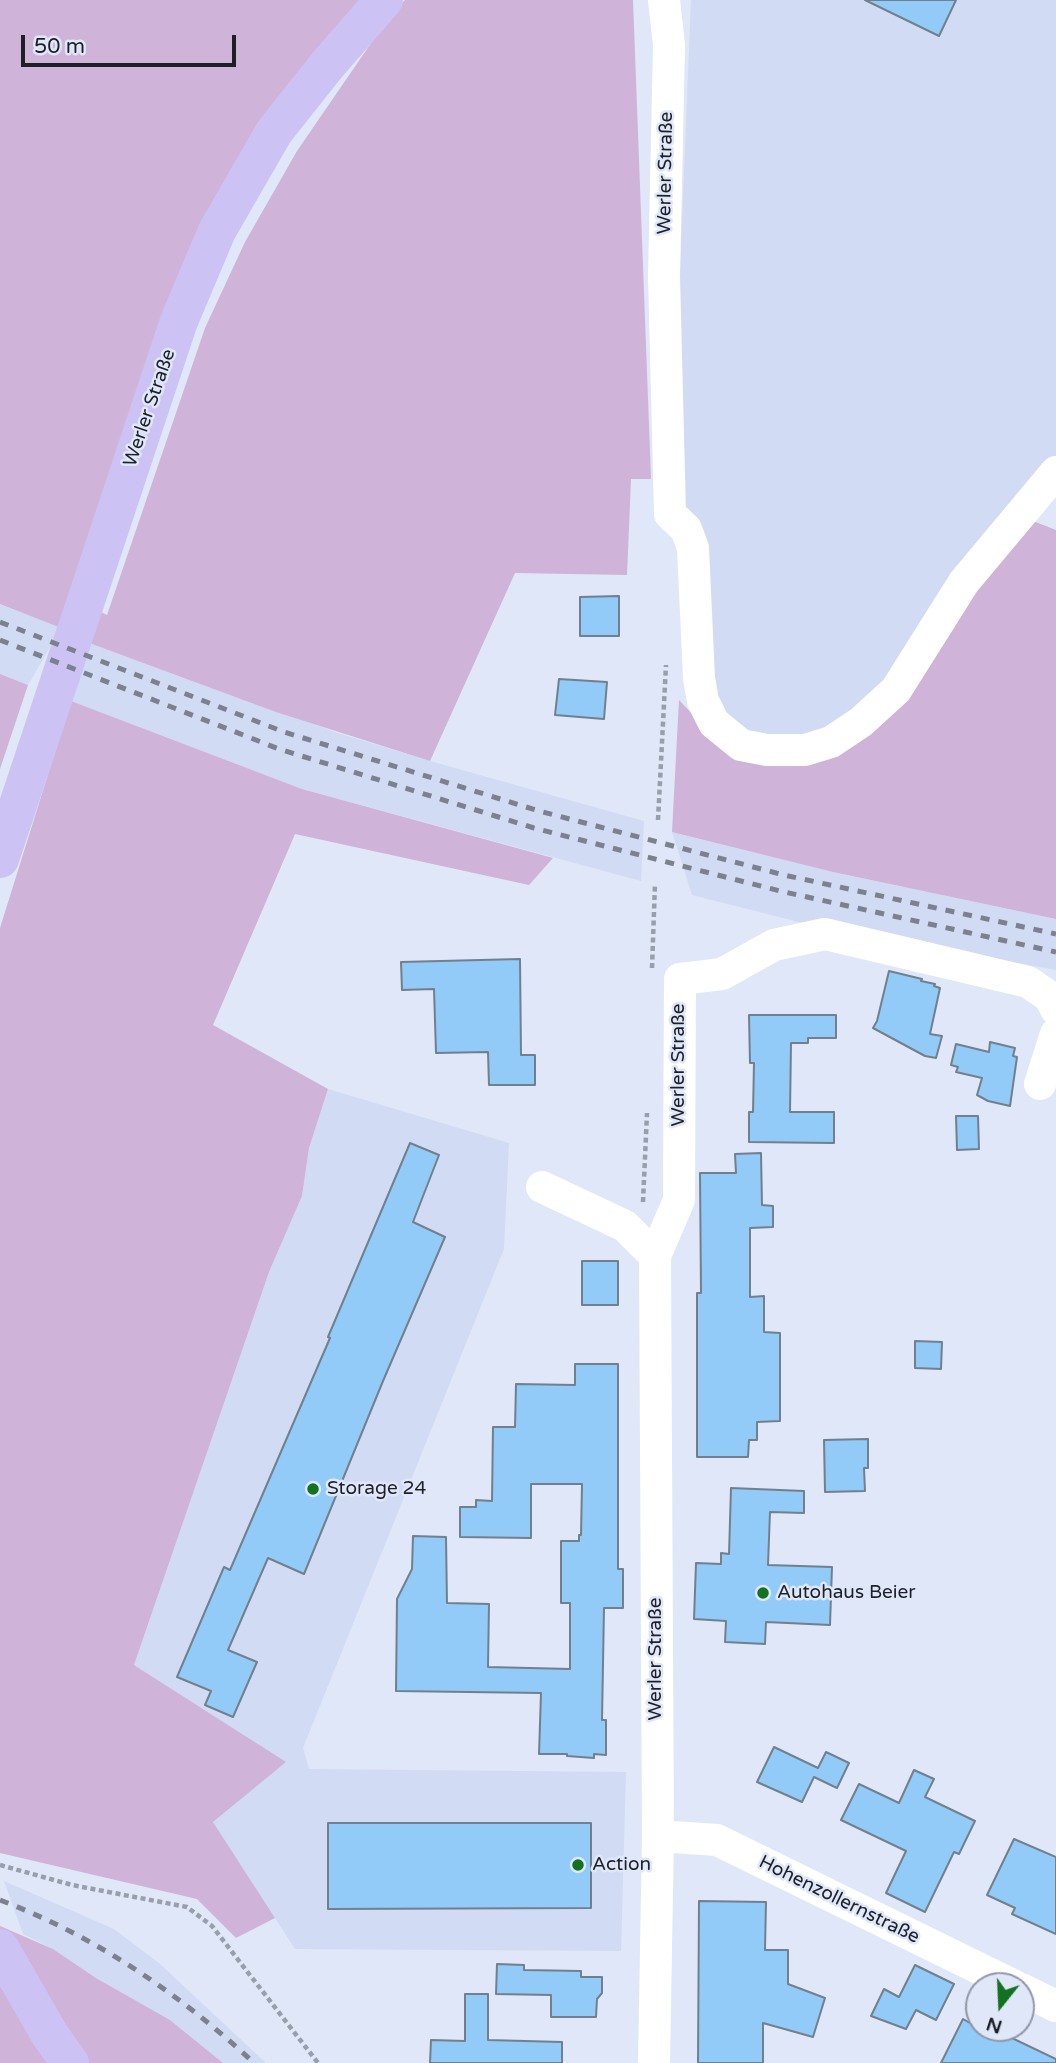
<!DOCTYPE html>
<meta charset="utf-8">
<style>
body{margin:0}
#map{position:relative;width:1056px;height:2063px;overflow:hidden;background:#dfe7f9;font-family:"Varela Round",sans-serif}
canvas{display:block}
.north{position:absolute;left:965px;top:1972px;width:70px;height:70px;box-sizing:border-box;background:#dfe7f9;border:2px solid #9297a5;border-radius:50%;rotate:198deg;font-size:19px;font-weight:700;line-height:28px;text-align:center;color:#1e2027}
.north::after{content:'';display:block;margin:auto;width:24px;height:32px;background:#137220;clip-path:polygon(50% 0,100% 100%,50% 72%,0 100%)}
.scale{position:absolute;left:21px;top:35px;width:215px;height:32px;box-sizing:border-box;border:4px solid #1e2027;border-top:0;padding-left:9px;font-size:21px;line-height:24px;white-space:nowrap;color:#1e2027;-webkit-text-stroke:5px #dfe7f9;paint-order:stroke}
</style>
<div id="map">
<canvas width="1056" height="2063"></canvas>
<div class="north">N</div>
<div class="scale">50 m</div>
</div>
<script>
const ctx = document.querySelector('canvas').getContext('2d');
ctx.lineJoin = 'round';
function fill(path, color) {
  ctx.fillStyle = color;
  ctx.fill(path, 'evenodd');
}
function strokePath(path, color, width, dash) {
  ctx.strokeStyle = color;
  ctx.lineWidth = width;
  ctx.lineCap = dash ? 'butt' : 'round';
  ctx.setLineDash(dash || []);
  ctx.stroke(path);
}
function label(font, color, halo, rows, align = 'center') {
  ctx.font = font + ' "Varela Round",sans-serif';
  ctx.lineWidth = 5;
  ctx.setLineDash([]);
  ctx.textBaseline = 'middle';
  ctx.strokeStyle = halo;
  ctx.fillStyle = color;
  for (const [text, x, y, turn = 0] of rows) {
    ctx.save();
    ctx.translate(x, y);
    ctx.rotate((+turn || 0) * Math.PI / 180);
    ctx.textAlign = isNaN(turn) ? turn : align;
    if (halo) ctx.strokeText(text, 0, 0);
    ctx.fillText(text, 0, 0);
    ctx.restore();
  }
}
const built = new Path2D(`
 M691 0H1056V472L896 690 805 750 714 723 695 570 670 514Z
 M0 604 61 628 28 685 0 674Z
 M92 644 338 733 430 761 644 821 641 881 302 789 71 701Z
 M672 832 833 872 1056 919V970L811 925 692 895Z
 M328 1089 509 1143 504 1249 303 1748 309 1769 626 1772 621 1951 295 1949 213 1822 285 1762 134 1665 269 1272 302 1196 309 1148Z
 M4 1881 114 1929 160 1964 266 2063H223L170 2020 96 1978 53 1949 23 1934Z`);
const green = new Path2D(`
 M0 0H360L262 118 76 600 107 615 205 328 245 242 297 151 389 17 405 0H633L651 479H631L627 575 515 573 430 761 276 712 92 644 61 628 0 604Z
 M1033 521 1056 530V919L833 872 672 832 679 700 731 755 815 761 973 593Z
 M0 674 28 685 0 769Z
 M71 701 302 789 553 858 529 885 295 834 213 1025 328 1089 309 1148 302 1196 269 1272 134 1665 286 1762 213 1822 275 1918 236 1938 197 1899 0 1853V928Z
 M0 1926 53 1949 96 1978 170 2020 223 2063H0Z`);
const building = new Path2D(`
 M865 0H956L939 36Z
 M619 596V636H580V597Z
 M559 679 607 682 604 719 555 715Z
 M520 959 521 1055H535V1085H489L488 1052 436 1053 434 989 402 990 401 962Z
 M889 971 922 979 921 981 935 984 934 986 940 988 930 1034 942 1036 936 1058 925 1056 873 1028 877 1021Z
 M749 1015H836V1038H808V1043H791L790 1112H834V1143L749 1142V1112H753L754 1063H750Z
 M990 1042 1015 1048 1013 1056 1017 1057 1010 1106 988 1101 977 1095 982 1078 956 1072 958 1067 951 1065 956 1044 989 1052Z
 M956 1116H978L979 1149 957 1150Z
 M410 1143 439 1155 413 1222 445 1237 383 1381 304 1574 268 1558 228 1650 257 1662 233 1717 205 1705 211 1691 177 1677 224 1567 230 1570 330 1338 328 1337Z
 M761 1153 762 1205 773 1206V1227L750 1228V1297L764 1296V1332L780 1333V1421L757 1422V1440H749L748 1457H697V1293H701L700 1173H736L735 1154Z
 M582 1261H618V1305H582Z
 M915 1341 942 1342 941 1369 915 1368Z
 M575 1364H618V1569H623V1608H604L602 1720H606V1755L594 1754V1758L567 1756V1754H539L541 1693 396 1691 397 1599 412 1569 413 1536 446 1537 447 1603 489 1604 488 1667 570 1669V1603H561V1541H579V1535H581L582 1484H531V1538L460 1537V1507H476V1500L492 1501 493 1427H515L516 1384 575 1385Z
 M868 1439V1468H864L865 1491 825 1492 824 1440Z
 M731 1488 804 1491V1513L770 1512 768 1565 832 1567 830 1625 766 1622 765 1644 725 1642 726 1621 694 1619 696 1563 721 1564V1553L729 1554Z
 M774 1747 818 1768 826 1752 849 1763 837 1788 814 1777 802 1802 757 1782Z
 M914 1770 934 1779 925 1797 975 1821 959 1854 954 1852 925 1912 886 1893 906 1851 841 1820 859 1784 899 1803Z
 M328 1823H591V1908L328 1909Z
 M1014 1839 1056 1857V1934L1012 1914 1015 1908 987 1895Z
 M699 1901 766 1902 765 1950H788V1984L825 1998 813 2037 763 2023V2063H698Z
 M497 1964 524 1965V1970L581 1971V1977H602V1993L597 1999 596 2017H551V1995L496 1994Z
 M915 1965 954 1984 936 2020 916 2010 906 2029 871 2016 884 1989 899 1997Z
 M465 1994H488V2040L562 2042V2063H430L431 2040 465 2041Z
 M963 2019 979 2028H991L1056 2059V2063H941Z`);
const path = new Path2D(`
 M658 820 666 665
 M652 968 655 884
 M643 1202 647 1113
 M0 1865 72 1885 187 1907 212 1926 318 2063`);
const minor = new Path2D(`
 M664 0 669 45 664 276 670 514 686 529 693 548 699 678 703 701 714 723 741 745 767 750H805L831 742 861 722 896 690 964 582 1056 472
 M1040 1084 1056 1034
 M542 1187 625 1226 655 1256
 M658 1836 717 1840 1015 1986
 M1021 1989 1056 2006
 M654 2063 658 1836 655 1256 679 1200 680 979 722 974 774 945 825 934 1028 982 1050 997 1056 1009`);
const major = new Path2D(`
 M0 859 179 321 217 231 274 132 328 64 384 0
 M0 1948 50 2035 70 2063`);
const rail = new Path2D(`
 M0 622 284 732 539 811 784 875 1056 934
 M0 640 279 749 534 828 780 891 1056 952
 M0 1900C95 1936 180 1994 254 2063`);
const markers = [
 [313,1489,7,"#137220"],
 [763,1593,7,"#137220"],
 [578,1865,7,"#137220"]
];
const streetNames = [
 ["Werler Straße",666,173,-89],
 ["Werler Straße",150,408,-71],
 ["Werler Straße",679,1065,-90],
 ["Werler Straße",656,1659,-90],
 ["Hohenzollernstraße",839,1900,26]
];
const poiNames = [
 ["Storage 24",327,1489],
 ["Autohaus Beier",777,1593],
 ["Action",592,1865]
];
fill(built, '#d1dbf4');
fill(green, '#cfb3d8');
fill(building, '#92caf8');
strokePath(building, '#71808c', 2);
strokePath(path, '#989eac', 4.5, [5, 3.5]);
strokePath(minor, '#fff', 32);
strokePath(major, '#cdc2f4', 38);
strokePath(rail, '#7c818e', 5, [9, 9]);
for (const [x, y, r, color] of markers) {
  const dot = new Path2D();
  dot.arc(x, y, r, 0, 2 * Math.PI);
  ctx.fillStyle = color;
  ctx.fill(dot);
  strokePath(dot, '#dfe7f9', 2.5);
}
label('19px', '#1e2027', '#dfe7f9', streetNames);
label('19px', '#1e2027', '#dfe7f9', poiNames, 'left');
</script>
